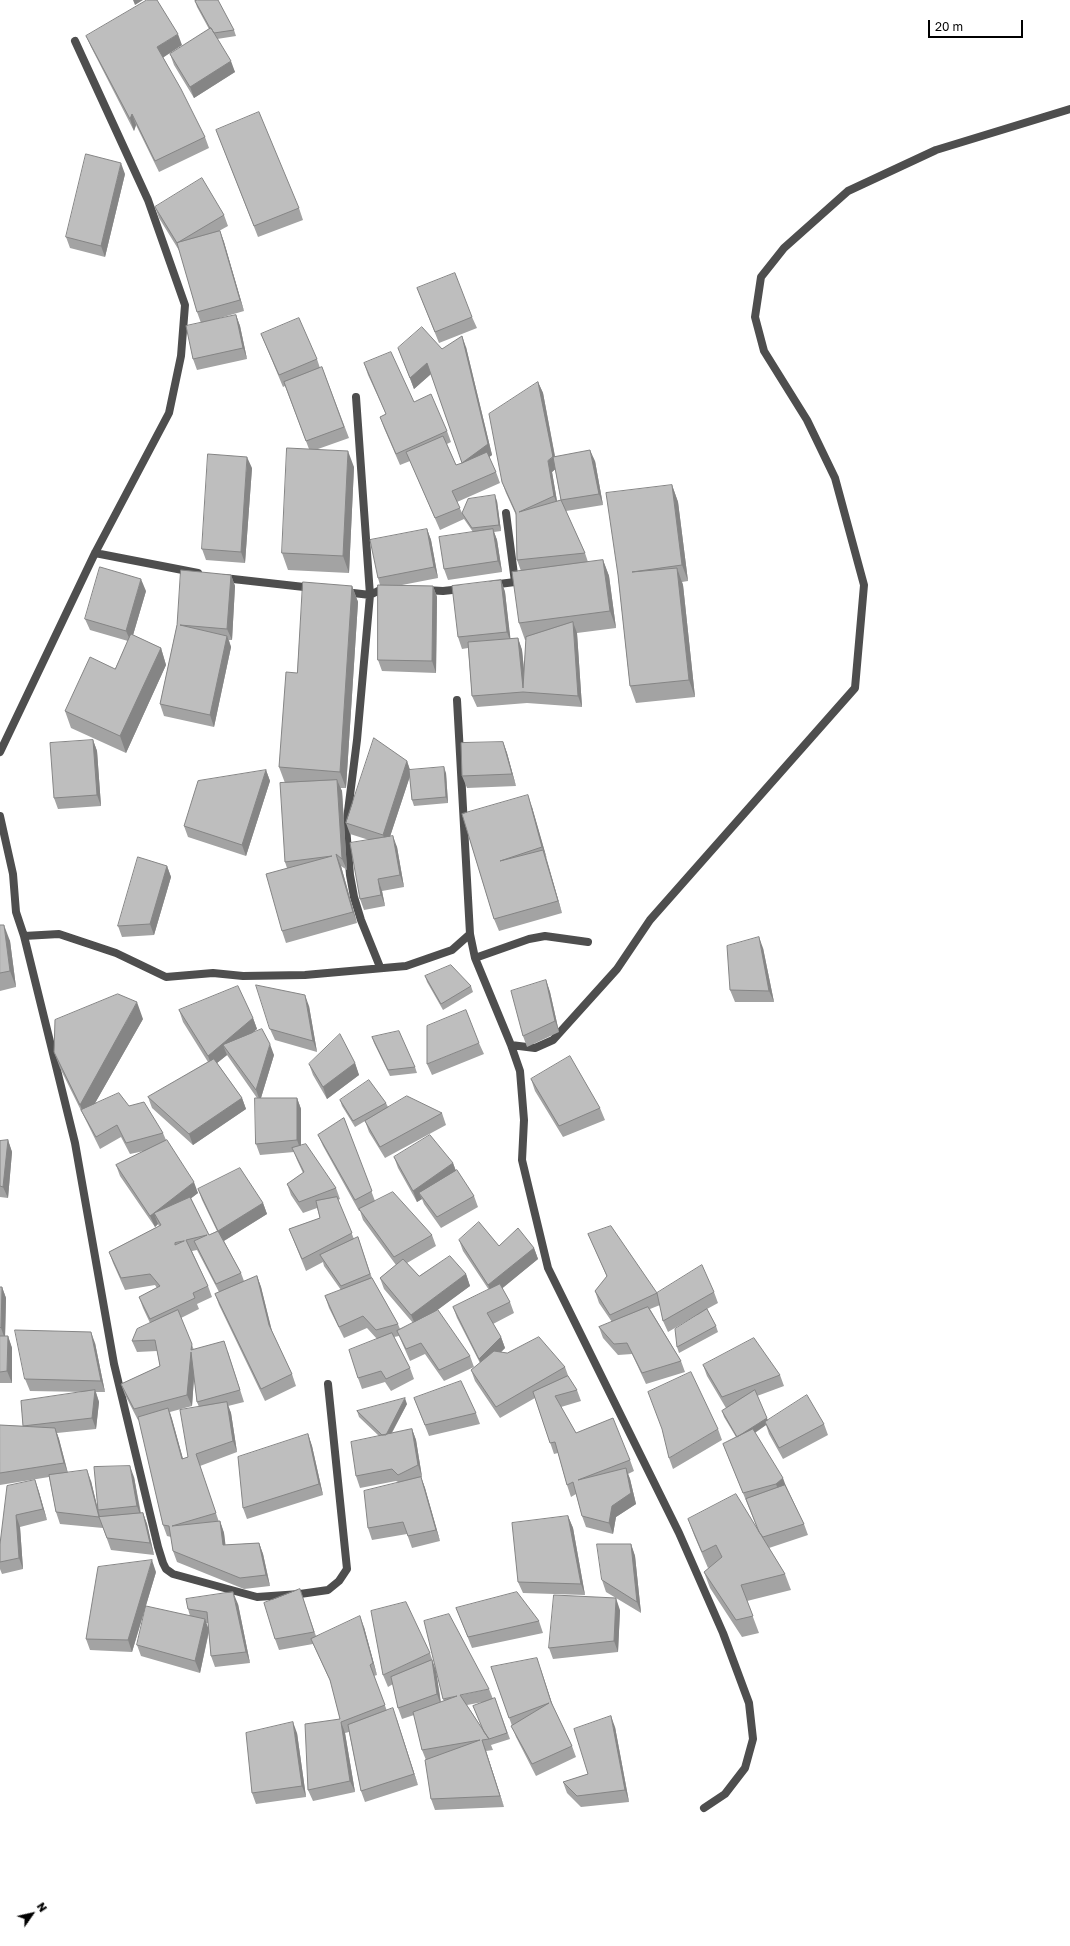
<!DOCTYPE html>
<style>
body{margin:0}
#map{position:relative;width:1070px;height:1946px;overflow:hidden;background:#fff;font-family:"Golos Text",sans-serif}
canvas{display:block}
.north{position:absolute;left:12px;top:1894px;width:40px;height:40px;-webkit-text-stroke:3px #fff;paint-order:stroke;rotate:56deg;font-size:11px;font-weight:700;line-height:16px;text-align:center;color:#000}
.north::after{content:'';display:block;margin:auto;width:14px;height:18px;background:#000;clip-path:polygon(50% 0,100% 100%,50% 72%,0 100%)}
.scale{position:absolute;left:928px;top:20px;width:95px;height:18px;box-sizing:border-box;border:2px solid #000;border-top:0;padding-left:5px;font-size:12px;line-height:14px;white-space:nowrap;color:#000;-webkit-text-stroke:3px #fff;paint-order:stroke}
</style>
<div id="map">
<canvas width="1070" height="1946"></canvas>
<div class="north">N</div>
<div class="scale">20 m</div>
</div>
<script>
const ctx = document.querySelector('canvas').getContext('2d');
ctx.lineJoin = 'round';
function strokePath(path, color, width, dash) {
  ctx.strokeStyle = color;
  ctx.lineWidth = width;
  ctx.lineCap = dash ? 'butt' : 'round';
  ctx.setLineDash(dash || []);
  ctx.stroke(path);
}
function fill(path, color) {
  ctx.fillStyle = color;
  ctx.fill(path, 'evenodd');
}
const street = new Path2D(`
 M356 397 370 595 357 740 346 827 350 875 354 897 361 920 380 967
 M506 513 515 582
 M95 553 198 573
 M224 578 313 588
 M491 585 523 581
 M425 590 443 591 461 589
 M345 592 370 595 382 589H388
 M457 700 470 934
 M0 752 95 553 169 413 181 356 185 305 148 200 75 41
 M0 816 13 874 16 912 24 936 59 934 116 953 166 977 213 973 243 976 305 975 406 966 452 950 470 934 475 958 511 1045 535 1048 553 1040 617 969 650 920 855 688 864 585 835 478 807 420 764 351 755 317 761 277 784 248 848 191 936 150 1070 109
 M24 936 75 1143 114 1364 158 1547 163 1563 166 1569 173 1574 257 1597 300 1594 328 1590 339 1581 347 1569 328 1384
 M475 958 529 939 545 936 588 942
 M511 1045 520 1071 524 1120 522 1160 548 1268 679 1533 723 1633 749 1703 753 1739 745 1768 725 1794 704 1808`);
const wall = new Path2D(`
 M195 1 234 30 236 36 217 39 235 72 194 98 174 65 170 54 209 29 197 7Z
 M86 36 182 45 163 57 205 137 209 148 159 172 136 125 134 131 91 47Z
 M216 130 299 208 303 220 258 237Z
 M125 174 105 257 70 248 66 237Z
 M155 207 224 215 228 226 219 231H220L224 242 244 311 206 322 236 315 240 326 247 359 197 370 193 359 201 323 197 312 180 252 159 218Z
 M417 288 472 317 477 328 439 343Z
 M261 334 317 359 320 368 322 367 349 438 318 449 354 467 349 573 288 570 282 553 309 449 285 386 283 387 266 346Z
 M466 347 492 455 489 457 496 472 500 483 457 502 462 513 497 501 501 531 494 532 497 540 502 572 448 580 444 569 473 532 464 519 440 530 410 461 400 465 384 428 380 417 386 414 368 375 364 363 414 402 447 431 451 442 447 444 456 465 462 463 431 374 414 389 398 348 442 349Z
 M538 382 543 393 555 456 595 461 603 505 566 511 585 553 588 562 603 560 609 576 616 628 577 633 582 707 527 703 477 707 472 696 468 648 462 649 458 637 501 580 505 592 510 639 518 638 522 650 524 669 526 640H525L519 623 521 571 517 560 516 515 506 493 502 482ZM555 469 561 500 557 501 552 472Z
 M252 468 245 563 206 560 202 549Z
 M672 485 678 502 688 581 682 582 683 585 695 697 636 703 630 686 618 575Z
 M427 529 431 540 438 578 402 585 433 586 437 597 436 673 382 671 378 660 380 585 378 578Z
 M231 575 235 586 232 640H229L231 647 214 727 164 716 160 704 177 625Z
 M352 586 358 602 346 788H340L342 791 347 870 341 866 357 923 286 943 282 931 287 868 285 862V783L279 767 297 673Z
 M146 591 133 635 161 648 166 665 126 753 71 728 65 711 115 669 128 641 90 630 85 619Z
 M93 740 97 751 101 806 58 809 54 798Z
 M503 742 507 753 516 786 467 788 462 776Z
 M407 761 410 770 446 773 448 803 414 806 412 800 410 776 390 836 397 847 404 887 382 891 385 906 364 910 360 899 369 840 350 834 346 823Z
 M266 770 270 781 246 856 188 837 184 826Z
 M532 807 562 913 499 931 494 919 462 814Z
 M167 866 171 877 154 935 122 937 118 926Z
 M0 925 10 941 16 987 0 991Z
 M763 948 774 1002H735L730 990Z
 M425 976 471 986 473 992 443 1010 427 982Z
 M546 980 550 992 559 1032 527 1047 523 1036Z
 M309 1006 317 1052 275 1040 270 1029Z
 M179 1010 253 1018 257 1029 252 1033 274 1055 261 1098H297L301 1109V1146L336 1188 340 1199 338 1200 354 1239 358 1237 372 1278 398 1324 400 1329 413 1323 384 1289 380 1278 396 1265 363 1220 360 1211H359L323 1146 318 1135 344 1118 375 1201 432 1235 436 1246 407 1263 419 1276 466 1274 470 1286 435 1311 470 1356 474 1367 444 1381 425 1354 410 1361 399 1336 394 1337 410 1368 414 1379 391 1391 385 1382 362 1389 358 1378 377 1339 367 1328 344 1338 329 1308 325 1296 341 1290 324 1266 323 1262 306 1271 289 1229 320 1218 317 1208 303 1213 291 1195 287 1184 303 1173 297 1160 294 1152 260 1155 256 1144 257 1098 227 1055 217 1063 242 1098 246 1109 193 1145 152 1108 148 1097 208 1062 183 1022Z
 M143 1019 95 1103 129 1106 163 1133 166 1140 198 1193 191 1198 209 1235 217 1231 202 1200 198 1189 263 1203 267 1214 224 1241 241 1273 244 1281 257 1276 261 1287 272 1331 292 1374 296 1386 265 1401 219 1305 215 1294 219 1292 197 1250 192 1251 208 1286 212 1297 197 1304 199 1309 181 1318 194 1350 228 1352 244 1402 228 1406 231 1413 237 1452 200 1466 219 1522 220 1521 224 1533 225 1545 259 1543 263 1554 270 1586 244 1589 177 1562 173 1551 171 1537 167 1536 163 1525 139 1420H138L125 1395 121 1384 160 1366 157 1351 137 1352 132 1341 150 1323 143 1308 139 1297 157 1288 155 1285 125 1290 113 1263 109 1252 159 1226 158 1224 155 1227 120 1176 116 1165 144 1151 130 1154 121 1137 100 1149 60 1068 54 1052ZM194 1377 197 1402 199 1407 188 1457 183 1459 172 1419 170 1412 192 1406Z
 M372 1037 415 1067 417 1073 390 1076 374 1043Z
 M479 1043 484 1054 432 1075 427 1064Z
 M355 1063 359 1075 327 1099 313 1075 309 1064Z
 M531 1079 600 1108 605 1120 563 1137 535 1091Z
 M340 1100 386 1103 388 1107 442 1113 446 1125 385 1158 369 1132 365 1121 355 1127 342 1106Z
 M8 1140 12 1152 8 1198 0 1197V1141Z
 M394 1157 453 1163 456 1171 474 1196 478 1207 441 1228 424 1204 422 1199 417 1202 398 1168Z
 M588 1234 657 1293 714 1292 718 1303 707 1309 716 1326 718 1332 679 1353 677 1347 697 1315 668 1332 663 1321 660 1305 650 1309 681 1361 685 1372 646 1384 632 1354 618 1355 603 1338 599 1327 612 1322 599 1303 595 1291 607 1277 593 1245Z
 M459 1240 499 1246 534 1248 538 1259 502 1288 510 1302 514 1313 493 1324 501 1337 505 1348 501 1352 565 1367 569 1378 577 1390 581 1401 561 1407 576 1433 630 1460 634 1471 628 1474 630 1479 636 1504 616 1517 613 1534 586 1527 582 1516 576 1494 571 1497 567 1485 558 1453 554 1454 535 1398 500 1418 475 1381 471 1370 480 1363 457 1318 453 1307 489 1290 463 1251Z
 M0 1287H2L6 1298 5 1336H8L12 1348V1383H0Z
 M95 1343 105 1392H96L99 1402 96 1429 57 1433 59 1439 68 1473 91 1481 97 1506 134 1477 141 1513H143L147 1524 154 1555 111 1550 103 1528 60 1524 56 1512 49 1477 0 1485V1425L23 1426 21 1401 86 1392 30 1391 25 1379Z
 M703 1365 780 1375 784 1386 757 1396 768 1421 824 1424 828 1435 783 1459 769 1434 766 1425 755 1433 787 1488 804 1524 808 1535 769 1548 785 1574 791 1590 747 1601 759 1633 742 1637 710 1588 704 1572 710 1567 708 1568 694 1535 688 1519 758 1530 723 1444 736 1437 724 1417 722 1411 728 1407 726 1408 707 1376Z
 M414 1398 476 1413 480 1424 429 1436Z
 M407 1404 392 1433 412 1429 416 1440 422 1477H421L425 1488 440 1541 412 1548 407 1534 372 1540 368 1528 398 1482 396 1481 360 1488 356 1476 379 1436 359 1417 357 1411Z
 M718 1429 722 1440 673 1469 669 1458Z
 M308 1434 312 1446 323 1495 247 1519 243 1508Z
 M35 1480 39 1492 47 1520 20 1527 23 1569 2 1574 0 1569V1544Z
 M568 1516 573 1528 585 1595 523 1593 518 1582Z
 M631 1544 635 1556 641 1613 606 1592 602 1580Z
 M156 1572 132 1652 90 1650 86 1639Z
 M300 1589 316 1636 364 1627 377 1675 374 1676 387 1711 397 1720 418 1785 365 1802 361 1791 349 1732 345 1733 355 1792 313 1801 308 1790 340 1719 332 1685 313 1644 279 1650 275 1639Z
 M238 1604 250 1663 215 1667 211 1656 209 1632 200 1673 141 1656 137 1645 190 1616 188 1609ZM206 1623H208V1629Z
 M456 1608 539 1621 543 1633 472 1648Z
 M620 1610 618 1652 553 1659 549 1648Z
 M430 1653 436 1671 441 1702 444 1701 443 1699 489 1689 493 1699 495 1698 510 1739 491 1745 493 1750 486 1751 504 1807 435 1810 431 1799 426 1760 422 1750 414 1715 402 1719 398 1708 393 1684 388 1687 383 1675ZM483 1702 473 1706 483 1730 467 1705Z
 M491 1667 541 1670 553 1706 572 1746 576 1757 536 1776 516 1737Z
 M615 1727 629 1802 581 1807 567 1793 563 1782 588 1774Z
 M297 1733 306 1797 256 1804 252 1793Z`);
const shadedWall = new Path2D(`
 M133 0H143L135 5Z
 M178 34 182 45 161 59 157 47Z
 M231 61 235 72 194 98 190 87Z
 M132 114 136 125 134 131 130 119Z
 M121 163 125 174 105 257 101 246Z
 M220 231 224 242 244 311 240 300Z
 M236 315 240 326 247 359 243 348Z
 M462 336 466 347 492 455 466 474 462 463Z
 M427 363 431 374 414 389 410 378Z
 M538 382 543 393 557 468 552 472 558 507 554 496 548 461Z
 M590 450 595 461 603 505 599 494Z
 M348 451 354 467 349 573 343 556Z
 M247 457 252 468 245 563 241 552Z
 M672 485 678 502 688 581 682 565Z
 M495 495 497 501 501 531 499 525Z
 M427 529 431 540 438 578 434 567Z
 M493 529 497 540 502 572 498 561Z
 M603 560 609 576 616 628 610 611Z
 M677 568 683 585 695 697 689 680Z
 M231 575 235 586 232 640 227 629Z
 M141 579 146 591 131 642 126 631Z
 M501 580 505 592 511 643 507 632Z
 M352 586 358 602 346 788 340 772Z
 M433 586 437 597 436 673 432 661Z
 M573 622 577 633 582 707 578 696Z
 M227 636 231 647 214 727 210 715Z
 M518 638 522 650 526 692 523 688Z
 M161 648 166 665 126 753 120 736Z
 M93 740 97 751 101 806 97 795Z
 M503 742 507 753 516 786 512 774Z
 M407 761 411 773 387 846 383 835Z
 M444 767 446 773 448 803 446 797Z
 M266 770 270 781 246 856 242 845Z
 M337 780 342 791 347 870 342 859Z
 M528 795 532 807 547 859 542 847Z
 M393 836 397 847 404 887 400 875Z
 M543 850 547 861 562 913 558 901Z
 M336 854 341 866 357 923 353 912Z
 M167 866 171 877 154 935 150 924Z
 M378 879 382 891 385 906 381 895Z
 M4 925 10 941 16 987 10 971Z
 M759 937 763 948 774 1002 769 991Z
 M546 980 550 992 559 1032 555 1021Z
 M305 995 309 1006 317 1052 313 1041Z
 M137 1002 143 1019 86 1119 80 1105Z
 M253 1018 257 1029 229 1053 223 1045 227 1055 212 1067 208 1056Z
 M270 1044 274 1055 260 1101 256 1090Z
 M355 1063 359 1075 327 1099 323 1087Z
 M242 1098 246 1109 193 1145 189 1134Z
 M297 1098 301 1109V1151L297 1140Z
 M8 1140 12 1152 8 1198 3 1187Z
 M453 1163 457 1174 419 1193 422 1199 417 1202 413 1191Z
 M194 1182 198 1193 159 1223 154 1213Z
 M263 1203 267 1214 222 1242 218 1231Z
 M154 1213 158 1224 155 1227 150 1216Z
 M534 1248 538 1259 493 1296 488 1285Z
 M466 1274 470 1286 416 1326 411 1315Z
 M257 1276 261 1287 273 1336 269 1325Z
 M2 1287 6 1298 5 1339 1 1328Z
 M91 1332 95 1343 105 1392 101 1381Z
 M8 1336 12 1348V1383L7 1371Z
 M501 1337 505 1348 483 1370 479 1359Z
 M191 1352 195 1364 192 1406 187 1395Z
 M95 1390 99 1402 96 1429 92 1418Z
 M405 1398 407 1404 386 1443 384 1438Z
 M227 1402 231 1413 237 1452 233 1441Z
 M168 1408 172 1419 186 1470 182 1459Z
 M767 1418 769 1424 765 1422 766 1425 739 1443 737 1437Z
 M55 1428 59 1439 68 1474 64 1463Z
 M412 1429 416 1440 422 1477 418 1465Z
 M308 1434 312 1446 323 1495 319 1484Z
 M130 1466 134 1477 141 1517 137 1506Z
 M626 1468 630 1479 636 1504 616 1517 613 1534 609 1523 612 1506Z
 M87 1470 91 1481 98 1510 100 1517H99Z
 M421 1477 425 1488 440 1541 436 1530Z
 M783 1478 787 1489 780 1495 776 1484Z
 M35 1480 39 1492 47 1520 43 1509Z
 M143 1513 147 1524 154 1555 150 1543Z
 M16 1515 20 1527 23 1569 19 1558Z
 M568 1516 573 1528 585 1595 581 1584Z
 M220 1521 224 1533 227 1556 223 1545Z
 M259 1543 263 1554 270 1586 266 1575Z
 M631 1544 635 1556 641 1613 637 1602Z
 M152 1560 156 1572 132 1652 128 1640Z
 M233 1592 238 1604 250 1663 246 1652Z
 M616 1598 620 1610 618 1652 614 1641Z
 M360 1616 364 1627 377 1675 373 1663Z
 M205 1619 209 1630 200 1673 195 1661Z
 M537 1658 541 1670 555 1713 551 1702Z
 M432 1660 436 1671 441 1705 437 1694Z
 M393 1708 397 1720 418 1785 414 1774Z
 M611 1716 615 1727 629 1802 625 1790Z
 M293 1722 297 1733 306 1797 302 1786Z
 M341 1722 345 1733 355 1792 350 1781Z
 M482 1740 486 1751 504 1807 500 1796Z`);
const building = new Path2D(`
 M147 0H157L178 34 157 47 181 89 205 137 155 161 132 114 130 119 86 36Z
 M198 0H218L234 30 214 33 211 28H210L195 1Z
 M211 28 231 61 190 87 170 54Z
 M259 112 299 208 254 226 216 130Z
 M86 154 121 163 101 246 66 237Z
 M202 178 224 215 177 243 155 207Z
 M220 231 240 300 197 312 177 243Z
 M455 273 472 317 435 332 417 288Z
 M236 315 243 348 193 359 186 326Z
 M299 318 317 359 279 375 261 334Z
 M422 327 442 349 462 336 488 444 462 463 487 452 496 472 452 491 460 508 435 518 406 452 443 436 456 465 462 463 427 363 410 378 398 348Z
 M391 352 414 402 431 394 447 431 396 454 380 417 386 414 364 363Z
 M322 367 344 427 306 441 284 382Z
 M538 382 553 457 590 450 599 494 561 500 585 553 517 560 516 513 502 482 489 414ZM553 457 561 500 519 512 554 496 548 461Z
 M287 448 348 451 343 556 282 553Z
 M208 454 247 457 241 552 202 549Z
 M672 485 682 565 632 572 677 568 689 680 630 686 618 575 606 493Z
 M495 495 499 525 472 528 462 513 468 499Z
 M427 529 434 567 378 578 370 540Z
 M493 529 498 561 444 569 439 537Z
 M603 560 610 611 519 623 512 572Z
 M100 567 141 579 126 631 85 619Z
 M181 570 231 575 227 629 180 625 227 636 210 715 160 704 177 625Z
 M501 580 507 632 458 637 452 586Z
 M303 582 352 586 340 772 279 767 286 672 297 673Z
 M378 585 433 586 432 661 378 660Z
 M573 622 578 696 523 692 472 696 468 642 518 638 523 688 526 637Z
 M131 634 161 648 120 736 65 711 90 657 115 669Z
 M374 738 407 761 383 835 346 823Z
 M93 740 97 795 54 798 50 743Z
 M503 742 512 774 462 776 461 743Z
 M444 767 446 797 412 800 409 770Z
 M266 770 242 845 184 826 198 781Z
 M337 780 342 859 336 854 353 912 282 931 266 874 332 856 285 862 280 783Z
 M528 795 542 847 500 861 543 850 558 901 494 919 462 814Z
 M393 836 400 875 378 879 381 895 360 899 350 843Z
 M138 857 167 866 150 924 118 926Z
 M0 925H4L10 971 0 973Z
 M759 937 769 991 730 990 727 946Z
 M451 965 471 986 441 1004 425 976Z
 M546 980 555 1021 523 1036 511 991Z
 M256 985 305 995 313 1041 270 1029Z
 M238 986 253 1018 208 1056 179 1010Z
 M118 994 137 1002 80 1105 54 1052 55 1020Z
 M466 1010 479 1043 427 1064V1026Z
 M262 1029 270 1044 256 1090 223 1045Z
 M399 1031 415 1067 388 1070 372 1037Z
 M340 1034 355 1063 323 1087 309 1064Z
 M570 1056 600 1108 559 1126 531 1079Z
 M214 1059 242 1098 189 1134 148 1097Z
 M369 1080 386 1103 353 1121 340 1100Z
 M119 1093 129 1106 144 1102 163 1133 126 1143 117 1125 96 1137 81 1110Z
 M407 1096 442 1113 380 1147 365 1121Z
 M255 1098H297V1140L256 1144Z
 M344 1118 372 1191 355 1200 318 1135Z
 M430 1135 453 1163 413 1191 394 1157Z
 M8 1140 3 1187 0 1186V1141Z
 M167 1140 194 1182 154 1213 190 1197 209 1235 218 1231 241 1273 216 1284 194 1241 207 1235 186 1240 208 1286 193 1293 195 1298 150 1319 139 1297 160 1286 150 1274 121 1278 109 1252 161 1225 154 1213 150 1216 116 1165ZM184 1241 175 1245V1243Z
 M306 1144 336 1188 299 1202 287 1184 304 1172 292 1148Z
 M240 1168 263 1203 218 1231 198 1189Z
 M457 1170 474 1196 437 1217 419 1193Z
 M393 1192 432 1235 394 1257 359 1209Z
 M337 1197 352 1233 302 1259 289 1229 320 1218 316 1201Z
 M479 1222 499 1246 518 1228 534 1248 488 1285 459 1240Z
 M611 1226 657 1293 610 1315 595 1291 607 1276 588 1234Z
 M358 1237 370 1274 341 1286 320 1255Z
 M450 1256 466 1274 411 1315 380 1278 403 1259 419 1276Z
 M702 1265 714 1292 663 1321 657 1293Z
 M257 1276 269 1325 292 1374 261 1389 215 1294Z
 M372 1278 398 1324 376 1330 363 1316 339 1327 325 1296Z
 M500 1284 510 1302 487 1313 501 1337 479 1359 453 1307Z
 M0 1287H2L1 1328 0 1327Z
 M648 1307 681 1361 642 1373 627 1343 614 1344 599 1327Z
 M707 1309 716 1326 677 1347 675 1329Z
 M178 1310 192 1344 191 1350 224 1341 240 1390 197 1402 191 1352 187 1395 134 1409 121 1384 160 1366 155 1340 132 1341 137 1329Z
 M438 1310 470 1356 439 1370 421 1343 406 1349 397 1331Z
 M15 1330 91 1332 101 1381 25 1379Z
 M392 1333 410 1368 386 1379 381 1371 358 1378 349 1350Z
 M0 1336H8L7 1371 0 1372Z
 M539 1337 565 1367 496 1407 471 1370 494 1351 507 1353Z
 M754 1338 780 1375 722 1397 703 1365Z
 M691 1372 718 1429 669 1458 662 1429 648 1392Z
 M568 1376 577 1390 555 1396 576 1433 613 1418 630 1460 578 1480 626 1468 631 1493 612 1506 609 1523 582 1516 573 1482 567 1485 555 1442 550 1443 533 1392Z
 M461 1381 476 1413 425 1425 414 1398Z
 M95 1390 92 1418 23 1426 21 1401Z
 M755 1390 767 1418 737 1437 722 1411Z
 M807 1395 824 1424 779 1448 765 1422Z
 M405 1398 386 1435H382L357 1411Z
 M227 1402 233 1441 196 1454 216 1513 172 1526 220 1521 223 1545 259 1543 266 1575 240 1578 173 1551 169 1526 163 1525 138 1417 168 1408 182 1459 188 1457 180 1410Z
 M0 1425 55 1428 64 1463 0 1473Z
 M412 1429 418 1465 398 1475 392 1469 356 1476 351 1442Z
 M753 1429 783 1478 776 1484 743 1493 723 1444Z
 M308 1434 319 1484 243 1508 238 1457Z
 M130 1466 137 1506 98 1510 94 1467Z
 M87 1470 99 1517 56 1512 49 1475Z
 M421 1477 436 1530 408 1536 403 1522 368 1528 364 1491Z
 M35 1480 43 1509 16 1515 19 1558 0 1562V1544L7 1486Z
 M785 1485 804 1524 763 1537 759 1532 746 1499Z
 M736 1494 785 1574 741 1585 753 1616 736 1620 704 1572 722 1557 716 1545 702 1552 688 1519Z
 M143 1513 150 1543 107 1538 99 1517Z
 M568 1516 581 1584 518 1582 512 1523Z
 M597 1544H631L637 1602 602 1580Z
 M152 1560 128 1640 86 1639 98 1567Z
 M300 1589 314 1632 275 1639 264 1603Z
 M233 1592 246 1652 211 1656 207 1612 188 1609 186 1599Z
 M517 1592 539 1621 468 1637 456 1608Z
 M554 1595 616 1598 614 1641 549 1648Z
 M406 1602 430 1653 383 1675 371 1611Z
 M146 1606 205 1619 195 1661 137 1645Z
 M449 1614 489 1689 460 1695 489 1739 482 1740 500 1796 431 1799 425 1760 480 1740 422 1750 413 1712 457 1696 443 1699 424 1621Z
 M360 1616 373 1663 370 1665 385 1705 341 1722 350 1781 308 1790 305 1724 340 1719 330 1680 311 1639Z
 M537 1658 551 1702 572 1746 532 1764 511 1726 549 1703 509 1718 491 1667Z
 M432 1660 437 1694 398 1708 391 1677Z
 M495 1698 507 1733 489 1739 484 1732 473 1706Z
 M393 1708 414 1774 361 1791 348 1725Z
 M611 1716 625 1790 577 1796 563 1782 588 1774 574 1729Z
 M293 1722 302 1786 252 1793 246 1733Z`);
strokePath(street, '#4e4e4e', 8);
fill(wall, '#a3a3a3');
fill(shadedWall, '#858585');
fill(building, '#bebebe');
strokePath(building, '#858585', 1);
</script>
